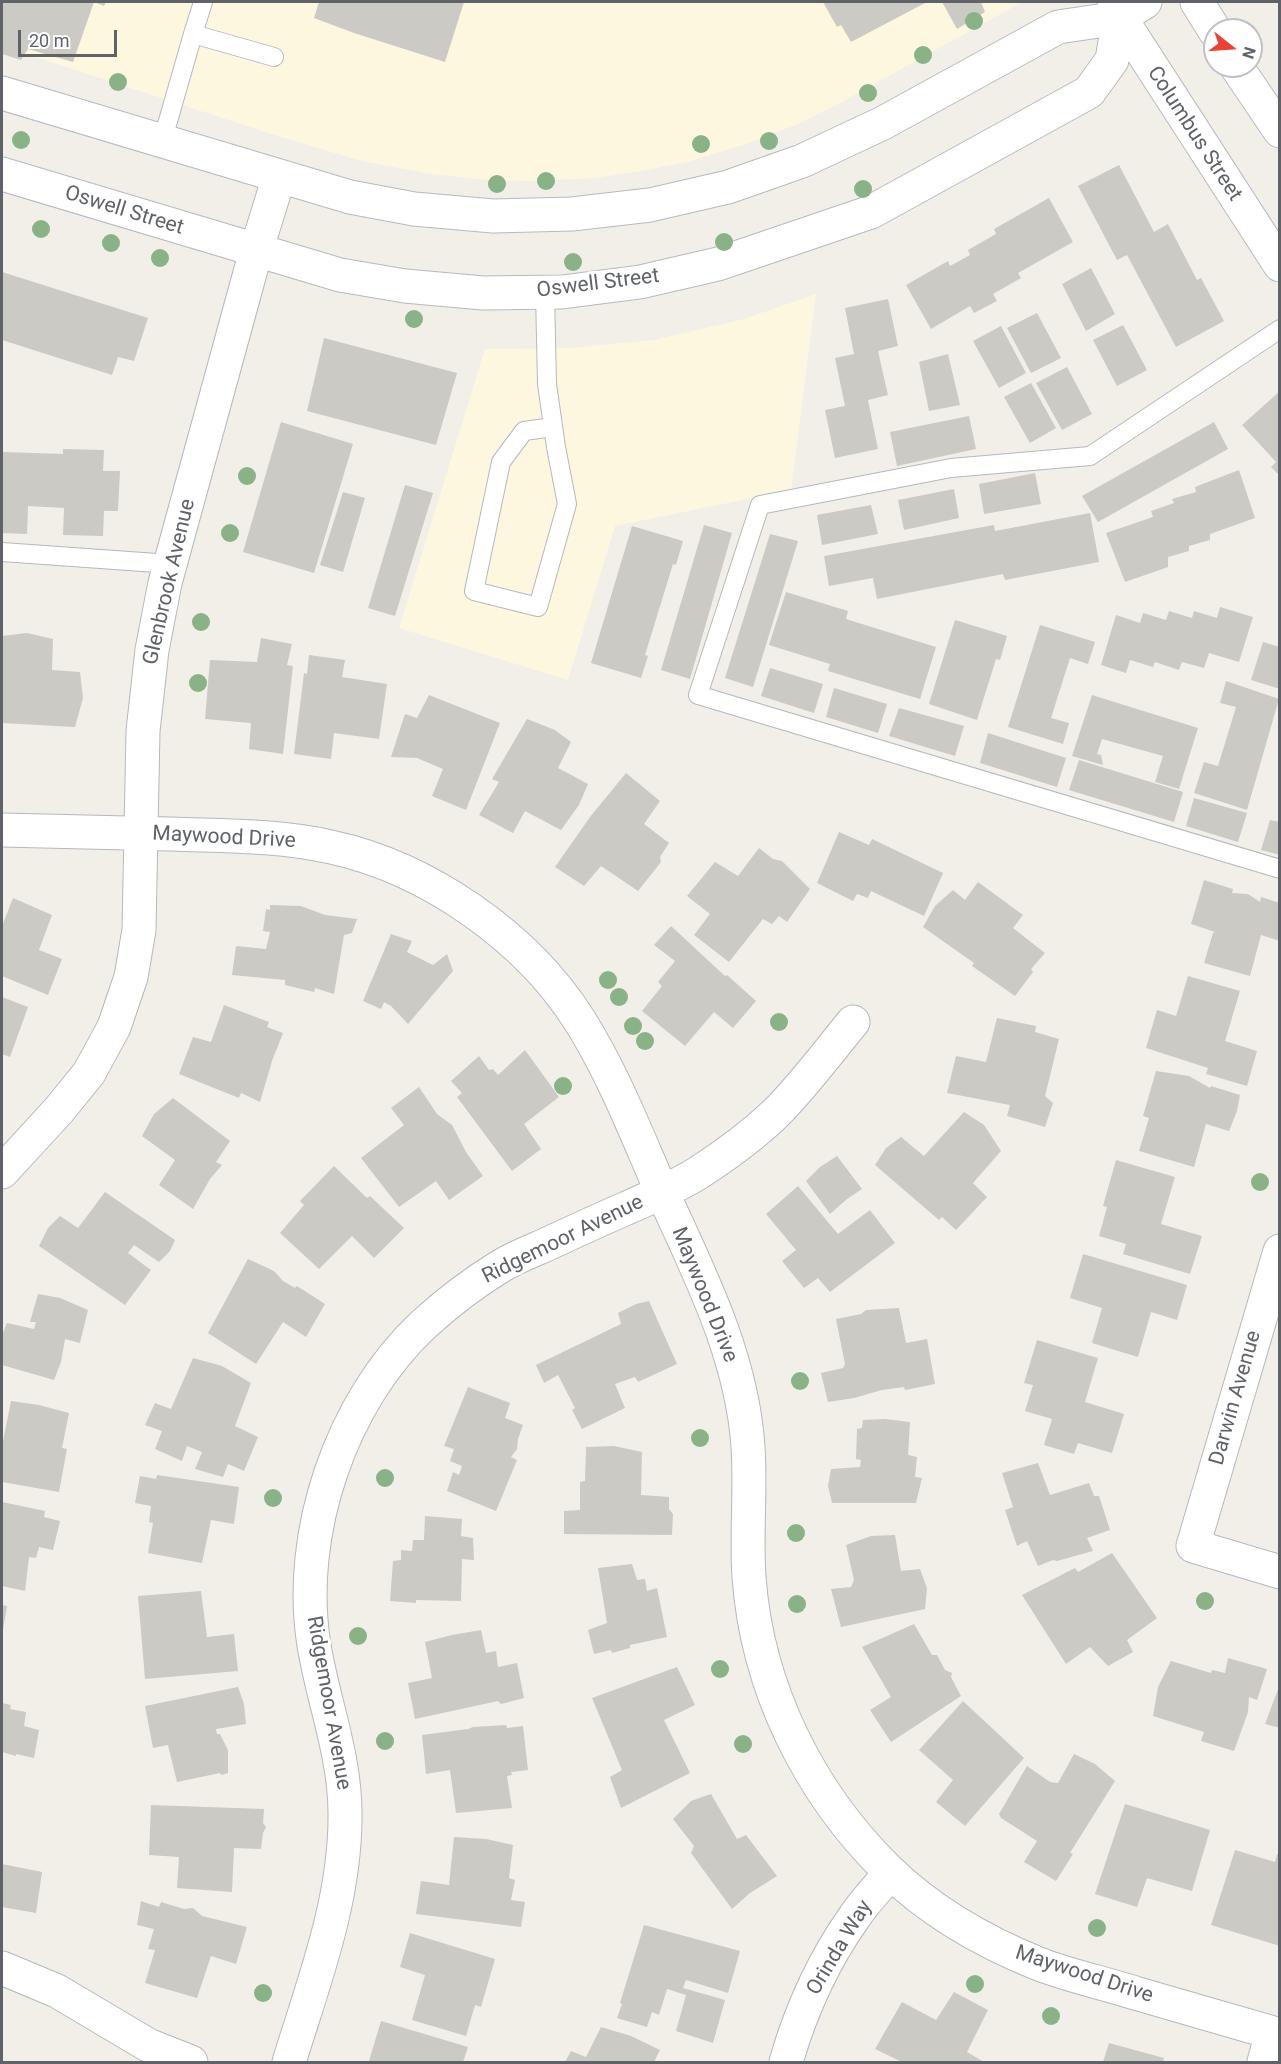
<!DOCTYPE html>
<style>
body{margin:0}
#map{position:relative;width:1281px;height:2064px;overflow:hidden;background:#f1efe8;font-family:Roboto,sans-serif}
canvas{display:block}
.frame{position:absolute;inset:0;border:3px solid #5f6368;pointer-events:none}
.north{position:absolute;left:1203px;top:18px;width:60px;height:60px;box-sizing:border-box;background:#fff;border:2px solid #bfc1c3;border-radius:50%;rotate:107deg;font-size:16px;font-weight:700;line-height:24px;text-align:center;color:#5f6368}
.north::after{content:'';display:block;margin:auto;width:21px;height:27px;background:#ea4335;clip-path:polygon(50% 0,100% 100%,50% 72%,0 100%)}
.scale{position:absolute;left:18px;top:30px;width:99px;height:27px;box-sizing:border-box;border:3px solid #5f6368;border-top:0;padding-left:8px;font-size:18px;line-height:21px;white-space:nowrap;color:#5f6368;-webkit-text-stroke:4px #fff;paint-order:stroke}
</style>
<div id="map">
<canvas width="1281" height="2064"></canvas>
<div class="frame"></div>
<div class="north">N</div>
<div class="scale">20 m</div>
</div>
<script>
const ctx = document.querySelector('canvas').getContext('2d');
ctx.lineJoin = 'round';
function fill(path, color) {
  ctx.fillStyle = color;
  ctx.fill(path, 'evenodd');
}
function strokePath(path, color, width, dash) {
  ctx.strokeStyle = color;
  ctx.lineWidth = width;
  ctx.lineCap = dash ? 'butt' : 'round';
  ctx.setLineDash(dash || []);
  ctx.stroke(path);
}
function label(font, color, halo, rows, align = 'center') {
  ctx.font = font + ' Roboto,sans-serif';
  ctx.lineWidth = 6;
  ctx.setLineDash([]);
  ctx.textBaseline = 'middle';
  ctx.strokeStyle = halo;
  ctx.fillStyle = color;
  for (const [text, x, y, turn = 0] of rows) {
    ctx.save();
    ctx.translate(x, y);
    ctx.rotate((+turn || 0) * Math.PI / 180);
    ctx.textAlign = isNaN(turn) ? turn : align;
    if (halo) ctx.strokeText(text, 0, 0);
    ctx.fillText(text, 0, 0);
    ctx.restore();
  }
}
const commercial = new Path2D(`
 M2 2H1022L840 103 798 124 743 145 687 162 641 171 595 178 536 181 489 180 431 174 362 161 284 138 2 46Z
 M816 294 791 490 615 526 568 680 399 628 485 349 571 348 654 340 744 319Z`);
const building = new Path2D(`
 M2 2H106L104 6 94 2 73 62 28 49 21 60 2 54Z
 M319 2H464L445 62 354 33 314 18Z
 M823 2H927L851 42 841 25 837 27Z
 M942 2H981L985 12 957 29Z
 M1119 165 1154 232 1168 224 1197 280 1201 278 1224 321 1176 347 1127 255 1117 260 1078 186Z
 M1049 198 1073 242 1018 273 1021 278 993 294 997 301 974 313 970 306 931 329 906 285 948 261 950 266 970 255 968 250 996 234 994 229Z
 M1091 268 1115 314 1086 331 1062 284Z
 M2 272 148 318 134 361 118 357 112 375 2 340Z
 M888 299 898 346 878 351 888 395 868 400 878 449 835 458 825 410 845 406 835 358 854 354 845 308Z
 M1037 313 1061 358 1031 373 1007 328Z
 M1123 325 1147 370 1117 386 1093 340Z
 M1001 326 1026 373 999 388 973 341Z
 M324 338 457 373 436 445 307 411Z
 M948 354 960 405 929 411 919 362Z
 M1067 367 1092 414 1062 430 1036 383Z
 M1031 383 1056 428 1030 443 1004 397Z
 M1280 391V476L1271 467 1276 462 1242 425Z
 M969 416 976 449 897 466 890 432Z
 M281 422 353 444 314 573 243 552Z
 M1214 422 1228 449 1098 522 1082 496Z
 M63 449 104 450 103 471H120L118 511H104L103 536 63 535 64 508 28 506 27 534 2 533V452L63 454Z
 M1239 470 1255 518 1210 534V540L1189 546V551L1168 557V567L1125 582 1106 533 1153 517 1151 511 1174 503 1172 499 1196 492 1195 487Z
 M1035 473 1041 504 984 514 979 484Z
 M405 485 433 493 395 616 368 608Z
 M954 489 959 518 904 530 898 500Z
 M343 492 365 498 343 572 320 565Z
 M871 505 878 534 822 545 817 515Z
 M1090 513 1099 562 1005 580 1003 574 877 599 873 578 829 586 824 556 994 525 995 531Z
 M704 525 732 533 690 679 661 670Z
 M632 526 683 541 676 565 673 564 645 655 648 656 641 678 591 663Z
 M770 534 798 541 753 687 725 678Z
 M786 592 848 611 846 619 936 647 920 699 828 671 830 664 769 645Z
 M1220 607 1253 617 1239 662 1209 653 1204 668 1182 662 1179 670 1155 662 1153 667 1130 660 1126 673 1101 665 1116 615 1140 623 1143 613 1166 620 1169 611 1192 618 1194 611 1217 618Z
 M955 620 1007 636 1000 660 996 659 977 720 929 704Z
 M1040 625 1095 642 1088 664 1070 658 1051 718 1069 723 1063 744 1008 727Z
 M27 633 53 639 52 670 80 672 83 698 75 727 2 723V636Z
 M261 638 292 644 287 665 293 666 283 754 249 749 251 723 205 719 210 660 257 662Z
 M1263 642 1280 647V689L1251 680Z
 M309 655 345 660 342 677 387 684 379 739 334 733 331 759 294 754 304 673 307 674Z
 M770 668 823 684 814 713 761 696Z
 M1226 681 1279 699 1247 810 1194 793 1204 762 1218 766 1236 707 1220 703Z
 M834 688 887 704 878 733 826 717Z
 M429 695 500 723 466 810 432 796 443 769 417 758 391 757 405 714 417 718Z
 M1092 695 1198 728 1179 789 1155 782 1163 756 1102 739 1097 754 1101 755 1103 765 1072 756Z
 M899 708 964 726 955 756 889 736Z
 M527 719 555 730 571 742 558 768 588 784 579 805 561 830 525 811 513 833 479 815 499 782 492 779Z
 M988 733 1066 758 1057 787 980 763Z
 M1079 760 1183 792 1174 822 1069 790Z
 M626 773 660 801 644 824 669 843 660 857 661 862 638 891 601 866 584 886 555 867 590 817Z
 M1194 798 1247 813 1238 842 1186 826Z
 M1270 820 1280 822V855L1261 850Z
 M839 832 869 845 872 839 943 873 924 916 871 891 868 898 857 894 853 901 817 883Z
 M759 848 773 859 782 861 810 889 787 922 779 916 772 924 763 919 729 962 694 935 710 914 687 896 715 862 738 876Z
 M1204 880 1233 889 1232 893 1248 894 1260 902 1261 897 1280 903V941L1261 935 1250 976 1204 963 1213 933 1215 932 1191 924Z
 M978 882 1023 915 1013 928 1045 953 1031 969 1033 972 1015 996 972 966 974 963 923 927 935 906 953 890 965 900Z
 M13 898 52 915 39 950 62 959 48 995 2 976V926Z
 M270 905 301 906 325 915 357 919 352 933 344 935 334 994 315 988 314 992 285 985V980L232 975 236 946 266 949 270 932 263 931 266 909 270 910Z
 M671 926 725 976 727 975 756 1001 733 1028 714 1012 685 1046 642 1011 662 986 658 982 675 961 654 945Z
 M391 934 412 941 407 952 433 965 447 954 453 971 408 1024 391 1006 384 1002 381 1009 363 1001Z
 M1188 976 1240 991 1225 1041 1257 1051 1247 1086 1206 1074 1208 1068 1146 1048 1157 1010 1176 1016Z
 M2 997 28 1007 10 1057 2 1054Z
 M224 1005 269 1022 267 1027 283 1033 272 1061 260 1102 241 1093 239 1098 179 1074 193 1037 211 1042Z
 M997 1018 1036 1026 1035 1032 1059 1039 1045 1096 1053 1103 1045 1127 1007 1116 1010 1105 947 1093 956 1056 986 1062Z
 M525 1050 559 1097 524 1124 541 1149 512 1171 457 1097 462 1093 451 1081 479 1056 489 1070 493 1069 498 1075Z
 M1156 1071 1189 1076 1210 1088 1211 1086 1240 1095 1237 1111 1229 1131 1206 1124 1194 1167 1139 1151 1149 1118 1143 1116Z
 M419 1087 437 1114 452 1125 466 1152 483 1176 449 1200 436 1181 399 1207 361 1158 404 1125 391 1108Z
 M173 1098 230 1141 216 1162 222 1165 210 1179 193 1209 159 1185 175 1160 142 1136 154 1114Z
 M964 1112 984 1125 1001 1151 973 1183 987 1197 956 1230 942 1217 939 1220 875 1165 886 1148 901 1137 924 1156Z
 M837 1156 862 1189 847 1199 830 1214 806 1181 820 1167Z
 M1116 1160 1175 1177 1161 1224 1202 1236 1190 1274 1123 1254 1126 1244 1099 1236 1107 1207 1103 1206Z
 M334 1166 367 1198 370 1196 404 1228 374 1258 352 1236 319 1269 280 1233 304 1205 300 1201Z
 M798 1186 838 1234 870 1210 895 1243 830 1292 818 1278 804 1288 782 1261 796 1250 766 1214Z
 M105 1192 175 1240 170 1251 159 1262 134 1245 128 1253 151 1270 125 1305 39 1246 48 1228 60 1216 78 1228Z
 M1083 1254 1187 1285 1177 1320 1151 1312 1138 1357 1092 1343 1102 1308 1070 1298Z
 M248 1259 274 1271 283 1281 295 1288 297 1286 325 1304 306 1337 283 1322 256 1364 208 1333Z
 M38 1294 60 1298 88 1310 80 1343 65 1339 61 1362 54 1380 2 1365V1335L7 1323 34 1329 36 1322H30Z
 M649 1301 677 1364 638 1382 635 1377 615 1384 625 1408 582 1429 572 1410 575 1408 558 1375 544 1383 536 1365 621 1324 618 1313 636 1304Z
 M899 1308 906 1343 927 1339 935 1384 905 1390 904 1387 882 1390 854 1398 828 1402 821 1373 843 1368 845 1364 836 1319 861 1314 866 1310Z
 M1037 1340 1098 1358 1085 1402 1124 1414 1112 1453 1078 1443 1074 1454 1044 1445 1052 1419 1025 1411 1033 1385 1024 1383Z
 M193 1358 222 1366 251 1383 235 1426 258 1437 244 1471 228 1464 223 1477 195 1469 202 1452 187 1446 182 1461 155 1449 162 1431 145 1425 155 1403 171 1409Z
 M468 1387 510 1403 505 1418 523 1425 518 1439 517 1449 511 1457 517 1460 496 1511 447 1491 453 1472 459 1475 462 1466 450 1461 454 1449 444 1446Z
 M11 1401 39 1405 69 1413 62 1448 67 1449 59 1492 2 1482V1446Z
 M885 1419 910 1422 908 1455 917 1457 915 1477 922 1478 916 1503H832L828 1486 831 1469 860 1467 861 1460 856 1459 857 1429 862 1428 863 1420Z
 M614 1446 642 1452 641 1495 669 1497V1509L673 1514 672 1535 564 1534V1511L580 1510V1482L585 1481 586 1447Z
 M1038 1463 1050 1495 1089 1483 1094 1496H1099L1110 1530 1087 1538 1093 1551 1057 1561 1053 1560 1038 1566 1027 1541 1017 1546 1005 1510 1013 1507 1002 1473Z
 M157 1475 239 1487 234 1524 211 1520 202 1563 148 1553 153 1523 149 1522 151 1506 135 1503 140 1476 156 1479Z
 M2 1502 45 1511 44 1517 60 1521 53 1550 39 1547 36 1558 29 1557 25 1591 2 1586Z
 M425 1516 462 1519 461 1536 473 1538 474 1560 462 1559 461 1601 416 1600V1603L390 1601 393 1561 401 1560V1550L412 1551 413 1540H424Z
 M895 1535 901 1571 920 1569 927 1588 925 1609 841 1627 831 1589 851 1587 854 1580 846 1545 871 1536Z
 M1112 1553 1157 1618 1127 1640 1133 1652 1108 1666 1090 1647 1066 1664 1022 1595 1075 1568 1078 1572Z
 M632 1564 637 1580 645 1579 647 1591 657 1588 667 1637 630 1645V1648L612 1653 611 1650 594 1654 588 1630 607 1623 598 1568Z
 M201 1591 207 1637 234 1634 238 1671 145 1679 138 1596Z
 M2 1605 7 1606 3 1630H2Z
 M914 1624 932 1655H937L945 1670 952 1673 951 1677 961 1696 891 1742 870 1710 891 1697 862 1647Z
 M481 1630 486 1653 496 1651 498 1667 517 1663 524 1698 501 1704 498 1701 415 1719 408 1683 432 1678 425 1642 452 1635Z
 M1228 1658 1267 1669 1257 1700 1249 1697 1248 1712 1234 1751 1201 1741 1204 1732 1153 1716 1158 1687 1171 1661 1211 1673 1212 1670 1225 1673Z
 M677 1667 695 1705 664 1720 690 1773 621 1808 610 1777 622 1770 592 1698Z
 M1280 1684V1728L1265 1724Z
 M238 1687 244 1704 246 1724 216 1729 217 1734H220L228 1750V1773L221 1775 220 1773 177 1782 168 1745 153 1748 145 1706Z
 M963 1701 1024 1758 965 1826 936 1802 953 1780 919 1750Z
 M2 1703 11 1705 10 1709 26 1712 24 1726 39 1730 34 1758 16 1754V1756L2 1752Z
 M506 1725 507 1728 523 1726 528 1770 511 1772 512 1775 507 1776 512 1808 456 1813 450 1770 426 1774 422 1735 468 1729 473 1727Z
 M1074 1754 1095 1764 1115 1781 1070 1853 1073 1854 1056 1881 1024 1862 1037 1841 1001 1818 999 1814 1027 1766 1050 1782 1058 1783Z
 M711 1794 737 1839 746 1835 777 1876 750 1893 732 1909 691 1853 694 1846 673 1819 691 1801Z
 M1125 1804 1210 1830 1192 1891 1147 1878 1137 1907 1095 1894Z
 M151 1805 264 1809 263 1823 266 1827 263 1833 261 1849 234 1848 232 1892 177 1888 179 1857 149 1855Z
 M454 1837 486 1839 513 1845 509 1878 515 1880 511 1900 525 1902 521 1927 416 1914 421 1881 449 1885Z
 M1235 1850 1275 1862 1277 1854 1280 1855V1946L1211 1925Z
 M2 1864 42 1872 36 1913 2 1907Z
 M141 1901 159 1907 161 1902 184 1909 193 1908 202 1916 247 1927 236 1964 211 1956 197 1998 145 1983 155 1950 148 1949 154 1929 137 1925Z
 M644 1925 740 1951 728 1993 686 1980 683 1988 725 2000 713 2043 676 2031 686 1995 667 1989 659 2015 652 2012 647 2027 617 2018 622 2004 620 2003Z
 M410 1933 495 1959 481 2007 475 2005 466 2036 412 2020 425 1975 400 1967Z
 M954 1992 988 2010 967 2052 984 2062H902L875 2049 902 2002 936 2020Z
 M381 2021 468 2047 463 2062H375L369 2061Z
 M601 2027 631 2036 660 2050 654 2062H565L571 2051 586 2057Z
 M1109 2043 1164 2058 1163 2062H1103Z`);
const lane = new Path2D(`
 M203 2 193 34 274 57
 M162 142 193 34
 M545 292 547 384 556 447 567 504 538 607 474 591 501 462 524 431 553 427
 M1280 329 1090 456 951 468 760 505 698 695 1280 869
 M2 552 171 564`);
const street = new Path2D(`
 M2 830C58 831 115 833 172 834 225 836 278 835 331 847 428 868 527 937 580 1021 612 1072 634 1128 658 1183 696 1267 742 1353 748 1447 751 1490 746 1534 749 1577 757 1688 809 1792 887 1869 930 1911 984 1942 1039 1964 1070 1976 1104 1983 1135 1993 1183 2007 1232 2021 1280 2035
 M2 1172 59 1110 89 1073 114 1027 131 977 139 930 143 731 152 650 165 583 256 251 279 177
 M1280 1251 1193 1546 1280 1572
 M2 1968 57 1991 148 2045 191 2062
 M289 2062C314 1981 346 1899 345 1813 345 1755 323 1701 314 1645 296 1534 341 1402 423 1325 447 1303 473 1283 501 1266 514 1258 529 1252 543 1246 571 1233 599 1220 627 1208 651 1197 676 1187 698 1173 726 1155 752 1136 776 1113 803 1086 829 1051 853 1022
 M786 2062C801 2010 823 1961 855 1916 865 1901 879 1887 890 1873
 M1264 2062 1272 2033`);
const secondary = new Path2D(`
 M1197 2 1215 31
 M1114 8 1280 265
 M1236 66 1280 131
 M2 93 350 197 414 209 493 216 572 214 650 205 728 187 802 161 883 123 1058 27 1119 18 1145 2
 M2 174 340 275 405 286 483 293 562 292 640 282 718 264 871 212 1089 92 1112 60 1119 18`);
const trees = [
 [974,21],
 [923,55],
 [118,82],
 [868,93],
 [21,140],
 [769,141],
 [701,144],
 [546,181],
 [497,184],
 [863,189],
 [41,229],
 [724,242],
 [111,243],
 [160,258],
 [573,262],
 [414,319],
 [247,476],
 [230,533],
 [201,622],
 [198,683],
 [608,980],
 [619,997],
 [779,1022],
 [633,1026],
 [645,1041],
 [563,1086],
 [1260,1182],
 [800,1381],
 [700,1438],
 [385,1478],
 [273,1498],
 [796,1533],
 [1205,1601],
 [797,1604],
 [358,1636],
 [720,1669],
 [385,1741],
 [743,1744],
 [1097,1928],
 [975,1984],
 [263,1993],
 [1051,2016]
];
const streetNames = [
 ["Columbus Street",1194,134,57],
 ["Oswell Street",124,211,17],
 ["Oswell Street",598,284,-7],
 ["Glenbrook Avenue",170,582,-77],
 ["Maywood Drive",224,838,3],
 ["Ridgemoor Avenue",563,1240,-26],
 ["Maywood Drive",704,1295,68],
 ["Darwin Avenue",1236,1398,-74],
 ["Ridgemoor Avenue",328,1703,80],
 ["Orinda Way",840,1948,-59],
 ["Maywood Drive",1084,1975,18]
];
fill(commercial, '#fef7e0');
fill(building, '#cccac5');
strokePath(lane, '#b5b8bc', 20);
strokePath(street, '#b5b8bc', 35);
strokePath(secondary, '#b6babf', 35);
strokePath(lane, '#fff', 18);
strokePath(street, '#fff', 33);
strokePath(secondary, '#fff', 33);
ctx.fillStyle = '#89b387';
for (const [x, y] of trees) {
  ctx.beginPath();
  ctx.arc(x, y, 9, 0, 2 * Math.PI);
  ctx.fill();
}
label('21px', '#5f6368', '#fff', streetNames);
</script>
